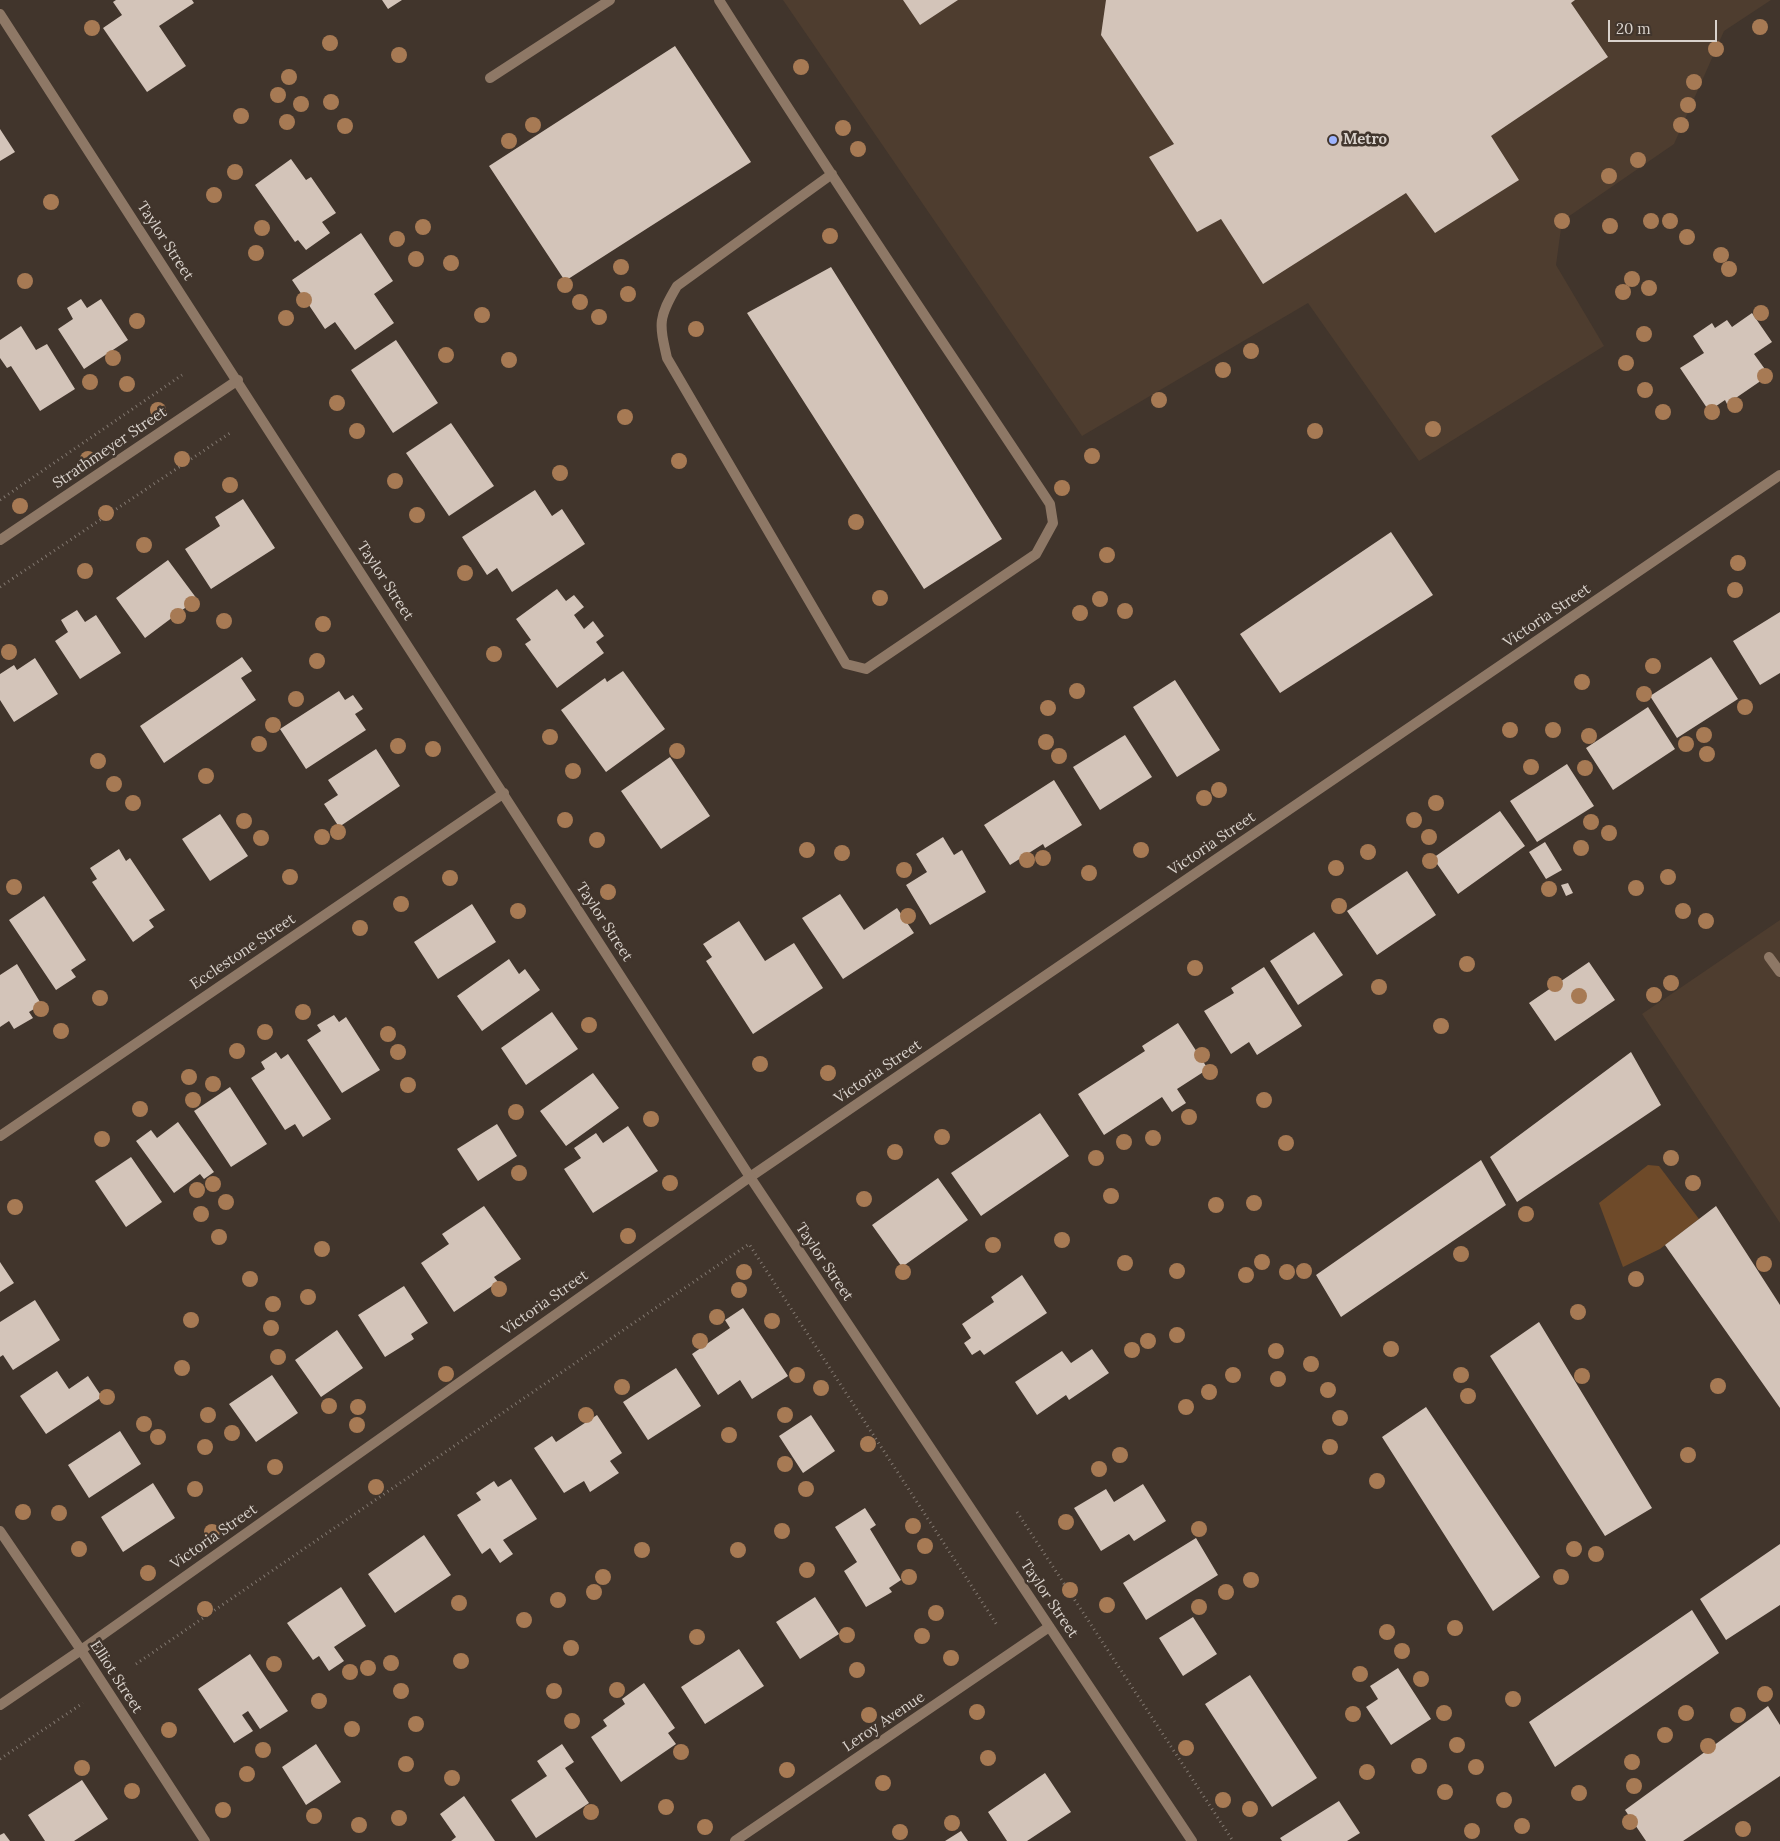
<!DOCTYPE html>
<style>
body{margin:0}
#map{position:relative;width:1780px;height:1841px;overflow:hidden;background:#41352c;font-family:Lora,serif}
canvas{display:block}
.scale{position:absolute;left:1608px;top:20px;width:109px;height:22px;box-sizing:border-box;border:2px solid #d9d2cc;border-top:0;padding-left:6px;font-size:15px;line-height:18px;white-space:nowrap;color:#d9d2cc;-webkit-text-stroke:4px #41352c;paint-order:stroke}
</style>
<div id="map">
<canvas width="1780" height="1841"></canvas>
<div class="scale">20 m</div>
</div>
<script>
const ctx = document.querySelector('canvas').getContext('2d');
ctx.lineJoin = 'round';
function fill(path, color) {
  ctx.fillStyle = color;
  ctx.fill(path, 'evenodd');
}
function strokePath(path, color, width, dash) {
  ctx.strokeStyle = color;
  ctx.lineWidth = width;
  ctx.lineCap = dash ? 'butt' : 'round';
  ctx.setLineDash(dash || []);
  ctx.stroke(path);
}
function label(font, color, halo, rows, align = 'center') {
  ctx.font = font + ' Lora,serif';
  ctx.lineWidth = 5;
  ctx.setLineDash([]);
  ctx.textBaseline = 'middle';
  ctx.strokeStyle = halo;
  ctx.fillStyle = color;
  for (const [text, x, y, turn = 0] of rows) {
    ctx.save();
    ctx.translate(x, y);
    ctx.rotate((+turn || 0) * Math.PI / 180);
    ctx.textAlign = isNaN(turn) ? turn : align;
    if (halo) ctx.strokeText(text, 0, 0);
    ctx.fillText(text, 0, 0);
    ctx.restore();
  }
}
const built = new Path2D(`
 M783 0H1771L1724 31 1674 144 1562 221 1556 265 1604 346 1419 461 1308 303 1082 436Z
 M1780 920V1223L1642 1014Z`);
const green = new Path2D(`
 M1648 1165 1659 1166 1699 1219 1660 1249 1623 1267 1599 1203Z`);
const building = new Path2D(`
 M116 0H192L194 3 159 26 186 66 147 92 103 28 122 15 113 2Z
 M382 0H402L388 9Z
 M903 0H958L920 25Z
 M1106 0H1575L1571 3 1608 57 1491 136 1519 180 1435 233 1406 193 1263 284 1221 219 1197 232 1149 157 1174 144 1101 35Z
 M675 46 751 162 565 281 489 166Z
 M0 129 15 152 0 161Z
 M291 159 306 180 311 177 336 213 322 222 330 233 306 250 298 240 295 242 255 185Z
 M361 233 393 281 374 294 394 323 355 350 335 322 325 329 292 280Z
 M831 267 1002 539 924 589 747 313Z
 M81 299 87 308 101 299 128 340 84 369 58 329 73 319 67 308Z
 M1752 313 1772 342 1754 354 1767 372 1765 378 1727 404 1725 400 1709 411 1680 368 1704 353 1693 336 1712 323 1715 328 1727 320 1732 327Z
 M21 326 36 350 47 344 75 389 40 411 11 366 7 368 0 358V340Z
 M396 340 438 403 393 433 351 370Z
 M451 423 494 486 449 516 406 453Z
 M535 490 552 516 562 509 585 544 512 592 497 568 487 575 462 537Z
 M243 499 275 548 211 589 185 549 220 526 215 517Z
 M1391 532 1433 595 1280 693 1240 634Z
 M168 560 197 599 145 638 116 598Z
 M557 589 566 601 574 595 584 607 574 615 584 629 593 621 604 636 596 642 604 653 557 688 525 644 531 640 516 619Z
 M77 610 85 622 96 615 121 653 80 679 55 641 68 632 61 620Z
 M1780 612V673L1760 685 1733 641Z
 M242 657 252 671 241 678 256 700 164 763 140 726Z
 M1711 657 1738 699 1677 738 1650 696Z
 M35 658 58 694 14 722 0 700V674L14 665 17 670Z
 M623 671 665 729 606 772 561 710 605 678 607 682Z
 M1175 680 1220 750 1177 777 1133 707Z
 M339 691 345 700 353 695 363 709 355 714 366 730 306 769 280 729Z
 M1648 707 1675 749 1613 790 1586 748Z
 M1125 735 1152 777 1100 810 1073 767Z
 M376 749 400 786 339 827 324 804 338 795 328 780Z
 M670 757 710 816 661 849 621 791Z
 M1567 764 1594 806 1537 842 1510 801Z
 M1054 780 1082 825 1045 848 1043 844 1010 865 984 825Z
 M1500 811 1525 846 1458 894 1433 858Z
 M220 814 248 856 210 881 182 839Z
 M943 837 954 855 962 850 986 892 930 925 906 885 927 872 916 854Z
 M1545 842 1562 870 1546 879 1529 852Z
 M119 849 126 861 130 858 165 910 149 920 154 927 133 942 92 882 97 879 90 868Z
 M1407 871 1436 915 1377 955 1347 911Z
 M1568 883 1573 893 1566 896 1561 885Z
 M840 894 864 930 897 908 914 933 843 979 802 918Z
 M44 896 86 960 71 970 76 977 56 990 9 920Z
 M472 904 496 942 438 979 414 942Z
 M739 921 765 961 794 943 823 988 753 1034 706 961 712 957 703 944Z
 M1314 932 1343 975 1298 1005 1270 961Z
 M509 959 519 974 525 969 540 990 482 1031 457 996Z
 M1589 962 1615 1000 1555 1041 1529 1003Z
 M17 964 40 1002 39 1006 29 1012 33 1018 14 1029 9 1021 0 1027V975Z
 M1264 967 1302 1026 1257 1055 1249 1042 1231 1054 1204 1011 1234 993 1231 988Z
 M552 1012 578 1049 526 1085 501 1048Z
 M334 1015 339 1022 346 1017 380 1070 342 1093 307 1040 321 1031 317 1025Z
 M1178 1023 1208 1069 1177 1089 1186 1103 1172 1112 1162 1097 1104 1135 1078 1094 1145 1051 1142 1046Z
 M276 1052 281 1059 288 1054 331 1119 303 1137 295 1124 285 1130 251 1078 265 1069 261 1062Z
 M1631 1052 1661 1105 1517 1202 1490 1157Z
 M593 1073 619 1108 566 1146 540 1111Z
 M230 1087 267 1144 231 1167 194 1111Z
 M1040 1113 1069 1156 981 1216 951 1173Z
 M178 1122 214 1172 204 1179 200 1174 174 1193 136 1141 151 1130 157 1138Z
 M497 1124 517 1156 478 1181 457 1149Z
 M628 1126 658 1171 593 1213 564 1169 581 1158 574 1148 596 1133 603 1143Z
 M131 1157 162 1202 126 1227 95 1181Z
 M1481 1160 1506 1205 1341 1317 1316 1275Z
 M938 1178 968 1220 902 1267 872 1225Z
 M484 1206 521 1259 494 1277 498 1282 454 1312 421 1263 449 1244 442 1234Z
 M1716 1206 1780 1305V1408L1665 1245Z
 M0 1262 14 1283 0 1292Z
 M1022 1275 1047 1313 984 1355 980 1350 972 1355 964 1343 971 1338 962 1324 994 1302 991 1297Z
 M404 1286 428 1323 411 1334 414 1339 385 1357 358 1315Z
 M35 1300 60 1340 13 1370 3 1355 0 1357V1322Z
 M743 1308 788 1376 752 1399 740 1380 718 1395 692 1354 730 1328 725 1320Z
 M1539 1322 1652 1508 1605 1536 1490 1356Z
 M337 1330 363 1368 321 1397 295 1360Z
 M1092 1349 1109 1373 1069 1400 1066 1395 1037 1415 1015 1382 1062 1351 1071 1363Z
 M676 1368 701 1406 648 1440 623 1402Z
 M57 1371 69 1389 88 1376 102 1397 46 1434 20 1396Z
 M272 1375 298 1413 256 1442 229 1404Z
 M1426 1407 1540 1577 1493 1611 1382 1437Z
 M597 1415 622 1453 610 1461 619 1473 590 1492 584 1481 564 1493 534 1448 552 1436 556 1442Z
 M811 1415 835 1451 803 1473 779 1436Z
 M120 1431 141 1464 89 1498 68 1465Z
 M511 1479 537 1519 503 1540 513 1554 500 1563 490 1548 482 1554 457 1515 481 1500 476 1493 494 1481 498 1487Z
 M153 1483 175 1518 123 1552 101 1517Z
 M1143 1484 1166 1521 1134 1541 1129 1534 1101 1551 1074 1508 1106 1489 1114 1502Z
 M865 1508 876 1525 870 1529 901 1580 889 1588 892 1592 866 1607 844 1571 857 1562 835 1527Z
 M424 1535 451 1575 395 1613 368 1574Z
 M1196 1538 1218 1575 1146 1620 1123 1583Z
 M1780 1544V1605L1726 1640 1700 1599Z
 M341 1587 366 1626 334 1647 344 1661 329 1671 319 1656 313 1660 287 1623Z
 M815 1597 839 1634 800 1659 776 1622Z
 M1692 1610 1719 1653 1555 1767 1529 1722Z
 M1193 1617 1217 1654 1183 1676 1159 1638Z
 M739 1649 764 1686 705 1724 681 1687Z
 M250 1654 288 1711 260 1729 248 1711 242 1715 253 1731 234 1743 198 1689Z
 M1398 1668 1431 1719 1391 1745 1366 1707 1378 1699 1370 1686Z
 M1250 1675 1317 1778 1272 1807 1205 1704Z
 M644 1683 675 1728 668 1733 676 1744 621 1782 591 1737 607 1726 603 1720 625 1704 622 1699Z
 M1768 1706 1780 1725V1776L1683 1841H1646L1625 1810Z
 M316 1744 341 1782 306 1805 282 1767Z
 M562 1744 574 1762 565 1768 589 1803 536 1838 511 1800 547 1776 537 1761Z
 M1045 1773 1071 1812 1027 1841H1007L988 1812Z
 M82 1780 108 1819 74 1841H45L28 1815Z
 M464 1796 495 1841H451L456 1837 440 1814Z
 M1339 1801 1360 1833 1347 1841H1282L1280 1838Z
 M961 1831 968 1841H945Z
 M4 1833 10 1841H0V1835Z`);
const path = new Path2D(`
 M0 500 182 375
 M0 587 230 433
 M1017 1512 1233 1841
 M136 1664 749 1244 997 1625
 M0 1759 83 1703`);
const service = new Path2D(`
 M719 0C826 170 939 336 1050 504L1053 523 1036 554 866 669 846 664 667 358C659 323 658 318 677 286L832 174
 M490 78 610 0
 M1769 957 1780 972`);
const minor = new Path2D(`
 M0 14 750 1177 1780 475
 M0 540 238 380
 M0 1136 504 793
 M0 1705 81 1650 205 1841
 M735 1841 1049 1627`);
const tertiary = new Path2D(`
 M0 1531 81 1650 750 1177 1192 1841`);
const trees = [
 [1760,27],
 [92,28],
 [330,43],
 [1716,49],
 [399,55],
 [801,67],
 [289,77],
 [1694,82],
 [278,95],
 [331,102],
 [301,104],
 [1688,105],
 [241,116],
 [287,122],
 [533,125],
 [1681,125],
 [345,126],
 [843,128],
 [509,141],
 [858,149],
 [1638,160],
 [235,172],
 [1609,176],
 [214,195],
 [51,202],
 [1562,221],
 [1651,221],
 [1670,221],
 [1610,226],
 [423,227],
 [262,228],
 [830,236],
 [1687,237],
 [397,239],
 [256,253],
 [1721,255],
 [416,259],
 [451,263],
 [621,267],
 [1729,269],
 [1632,279],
 [25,281],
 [565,285],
 [1649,288],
 [1623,292],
 [628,294],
 [304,300],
 [580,302],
 [1761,313],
 [482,315],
 [599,317],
 [286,318],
 [137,321],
 [696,329],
 [1644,334],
 [1251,351],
 [446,355],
 [113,358],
 [509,360],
 [1626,363],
 [1223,370],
 [1765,376],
 [90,382],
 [127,384],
 [1645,390],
 [1159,400],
 [337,403],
 [1735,405],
 [158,410],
 [1663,412],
 [1712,412],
 [625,417],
 [1433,429],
 [357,431],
 [1315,431],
 [1092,456],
 [88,459],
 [182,459],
 [679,461],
 [560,473],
 [395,481],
 [230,485],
 [1062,488],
 [20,506],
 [106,513],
 [417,515],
 [856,522],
 [144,545],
 [1107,555],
 [1738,563],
 [85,571],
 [465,573],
 [1735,590],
 [880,598],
 [1100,599],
 [192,604],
 [1125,611],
 [1080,613],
 [178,616],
 [224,621],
 [323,624],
 [9,652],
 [494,654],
 [317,661],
 [1653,666],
 [1582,682],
 [1077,691],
 [1644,694],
 [296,699],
 [1745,707],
 [1048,708],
 [273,725],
 [1510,730],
 [1553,730],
 [1704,735],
 [1589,736],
 [550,737],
 [1046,742],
 [259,744],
 [1686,744],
 [398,746],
 [433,749],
 [677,751],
 [1707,754],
 [1059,756],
 [98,761],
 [1531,767],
 [1585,768],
 [573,771],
 [206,776],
 [114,784],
 [1219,790],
 [1204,798],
 [133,803],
 [1436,803],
 [565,820],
 [1414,820],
 [244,821],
 [1591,822],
 [338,832],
 [1609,833],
 [322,837],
 [1429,837],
 [261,838],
 [597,840],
 [1581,848],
 [807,850],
 [1141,850],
 [1368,852],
 [842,853],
 [1043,858],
 [1027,860],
 [1430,861],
 [1336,868],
 [904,870],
 [1089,873],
 [290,877],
 [1668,877],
 [450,878],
 [14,887],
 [1636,888],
 [1549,889],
 [608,892],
 [401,904],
 [1339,906],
 [518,911],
 [1683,911],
 [908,916],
 [1706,921],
 [360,928],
 [1467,964],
 [1195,968],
 [1671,983],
 [1555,984],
 [1379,987],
 [1654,995],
 [1579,996],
 [100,998],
 [41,1009],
 [303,1012],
 [589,1025],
 [1441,1026],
 [61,1031],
 [265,1032],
 [388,1034],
 [237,1051],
 [398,1052],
 [1202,1055],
 [760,1064],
 [1210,1072],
 [828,1073],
 [189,1077],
 [213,1084],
 [408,1085],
 [193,1100],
 [1264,1100],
 [140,1109],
 [516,1112],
 [1189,1117],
 [651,1119],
 [942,1137],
 [1153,1138],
 [102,1139],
 [1124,1142],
 [1286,1143],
 [895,1152],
 [1096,1158],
 [1671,1158],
 [519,1173],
 [670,1183],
 [1693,1183],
 [213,1184],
 [197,1190],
 [1111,1196],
 [864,1199],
 [226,1202],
 [1254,1203],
 [1216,1205],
 [15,1207],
 [201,1214],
 [1526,1214],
 [628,1236],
 [219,1237],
 [1062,1240],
 [993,1245],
 [322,1249],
 [1461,1254],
 [1262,1262],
 [1125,1263],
 [1764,1264],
 [1177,1271],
 [1304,1271],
 [744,1272],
 [903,1272],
 [1287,1272],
 [1246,1275],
 [250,1279],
 [1636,1279],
 [499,1289],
 [739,1290],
 [308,1297],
 [273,1304],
 [1578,1312],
 [717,1317],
 [191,1320],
 [772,1321],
 [271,1328],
 [1177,1335],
 [700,1341],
 [1148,1341],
 [1391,1349],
 [1132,1350],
 [1276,1351],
 [278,1357],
 [1311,1364],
 [182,1368],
 [446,1374],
 [797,1375],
 [1233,1375],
 [1461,1375],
 [1582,1376],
 [1278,1379],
 [1718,1386],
 [622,1387],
 [821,1388],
 [1328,1390],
 [1209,1392],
 [1468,1396],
 [107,1397],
 [329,1406],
 [358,1407],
 [1186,1407],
 [208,1415],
 [586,1415],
 [785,1415],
 [1340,1418],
 [144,1424],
 [357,1425],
 [232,1433],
 [729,1435],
 [158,1437],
 [868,1444],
 [205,1447],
 [1330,1447],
 [1120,1455],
 [1688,1455],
 [785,1464],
 [275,1467],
 [1099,1469],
 [1377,1481],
 [376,1487],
 [195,1489],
 [806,1489],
 [23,1512],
 [59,1513],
 [1066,1522],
 [913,1526],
 [1199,1529],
 [782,1531],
 [212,1532],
 [925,1546],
 [79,1549],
 [1574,1549],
 [642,1550],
 [738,1550],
 [1596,1554],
 [807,1570],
 [148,1573],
 [603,1577],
 [909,1577],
 [1561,1577],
 [1251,1580],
 [1070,1590],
 [594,1592],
 [1226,1592],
 [558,1600],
 [459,1603],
 [1107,1605],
 [1199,1607],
 [205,1609],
 [936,1613],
 [524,1620],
 [1455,1628],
 [1387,1632],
 [847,1635],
 [922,1636],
 [697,1637],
 [571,1648],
 [1402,1651],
 [951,1658],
 [461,1661],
 [391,1663],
 [274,1664],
 [368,1668],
 [857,1670],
 [350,1672],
 [1360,1674],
 [1421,1679],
 [617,1690],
 [401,1691],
 [554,1691],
 [1765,1694],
 [1513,1699],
 [319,1701],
 [977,1712],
 [1444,1713],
 [1686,1713],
 [1353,1714],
 [869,1715],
 [1738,1715],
 [572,1721],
 [416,1724],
 [352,1729],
 [169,1730],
 [1665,1735],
 [1457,1745],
 [1708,1746],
 [1186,1748],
 [263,1750],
 [681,1752],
 [988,1758],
 [1632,1762],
 [406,1764],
 [1419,1766],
 [1476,1767],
 [82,1768],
 [787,1770],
 [1367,1772],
 [247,1774],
 [452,1778],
 [883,1783],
 [1634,1786],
 [132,1791],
 [1445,1792],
 [1579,1793],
 [1223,1800],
 [1504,1800],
 [666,1807],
 [1250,1809],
 [223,1810],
 [591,1812],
 [314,1816],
 [399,1818],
 [1630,1822],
 [952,1823],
 [359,1825],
 [1522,1826],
 [705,1827],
 [1743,1829],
 [1472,1831],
 [900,1832]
];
const markers = [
 [1333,140,5,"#9eb4fd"]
];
const poiNames = [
 ["Metro",1343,140]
];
const streetNames = [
 ["Taylor Street",165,241,57],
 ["Strathmeyer Street",110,448,-34],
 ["Taylor Street",385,581,57],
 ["Victoria Street",1547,616,-34],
 ["Victoria Street",1212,844,-34],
 ["Taylor Street",604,922,57],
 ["Ecclestone Street",243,952,-34],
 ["Victoria Street",878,1072,-34],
 ["Taylor Street",824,1262,56],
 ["Victoria Street",545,1303,-35],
 ["Victoria Street",214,1537,-35],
 ["Taylor Street",1049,1599,56],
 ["Elliot Street",116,1677,57],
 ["Leroy Avenue",884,1722,-34]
];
fill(built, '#4e3d2f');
fill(green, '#6e4a29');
fill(building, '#d3c4b9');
strokePath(path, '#837971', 3, [1, 4]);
strokePath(service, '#8e7866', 10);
strokePath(minor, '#8e7866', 10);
strokePath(tertiary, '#8e7866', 10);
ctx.fillStyle = '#a77a54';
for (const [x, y] of trees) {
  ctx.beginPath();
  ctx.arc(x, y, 8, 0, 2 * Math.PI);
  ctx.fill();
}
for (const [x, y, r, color] of markers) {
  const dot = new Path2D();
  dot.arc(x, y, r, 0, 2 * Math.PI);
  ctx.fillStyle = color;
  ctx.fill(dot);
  strokePath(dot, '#41352c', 2);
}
label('bold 15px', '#d9d2cc', '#41352c', poiNames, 'left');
label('15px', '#d9d2cc', '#41352c', streetNames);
</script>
